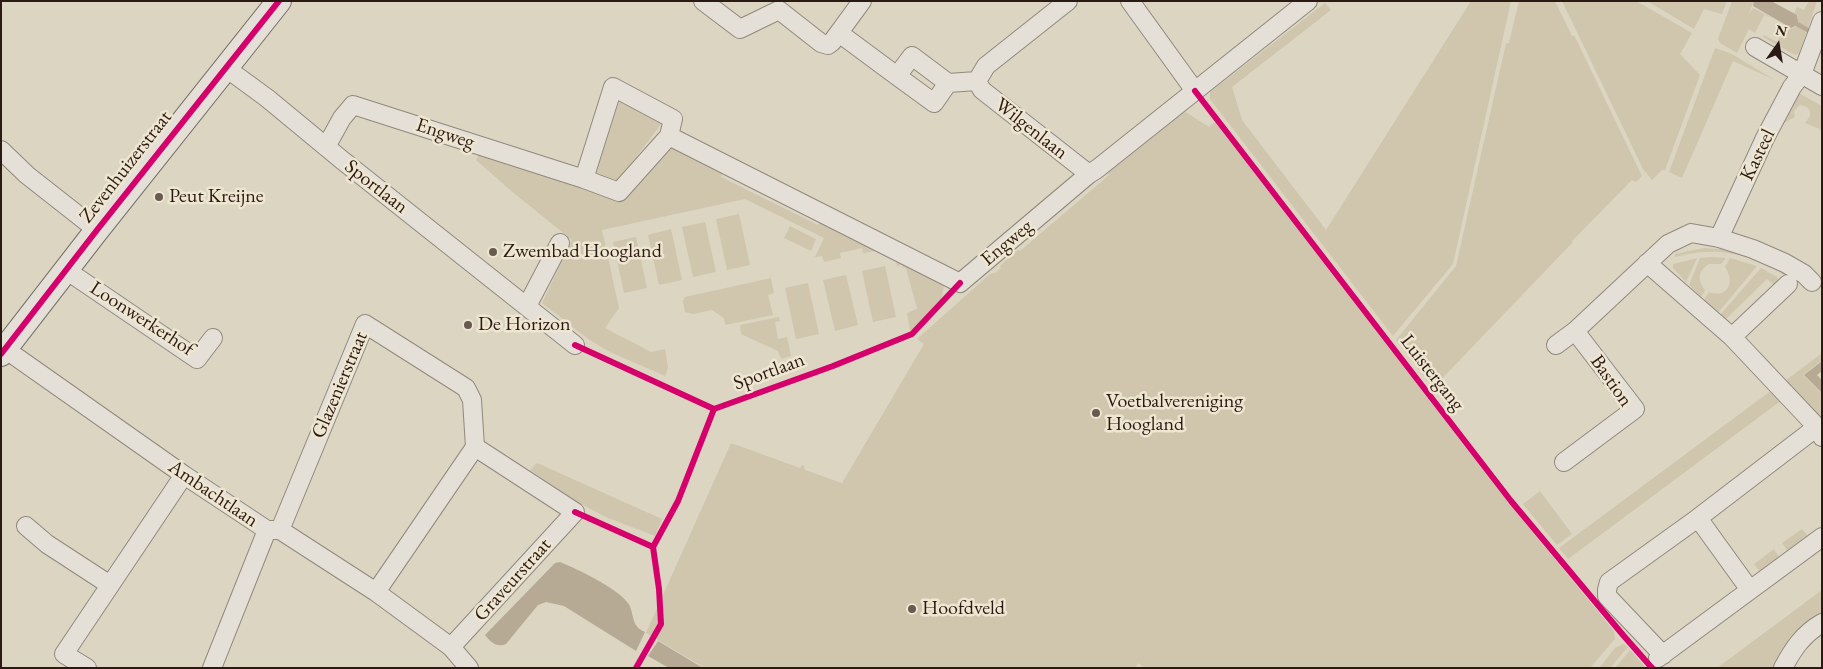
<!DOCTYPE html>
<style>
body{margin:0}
#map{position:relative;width:1823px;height:669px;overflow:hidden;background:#dcd5c2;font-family:"EB Garamond",serif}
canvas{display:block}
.frame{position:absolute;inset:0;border:2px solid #2b1a14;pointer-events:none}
.north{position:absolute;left:1753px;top:20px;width:50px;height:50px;-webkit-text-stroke:4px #efe6d1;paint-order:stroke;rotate:13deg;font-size:14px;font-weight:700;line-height:20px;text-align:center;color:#2b1a14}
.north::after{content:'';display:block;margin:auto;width:18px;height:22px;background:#2b1a14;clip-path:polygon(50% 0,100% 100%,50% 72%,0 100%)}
</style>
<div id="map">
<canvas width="1823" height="669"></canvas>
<div class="frame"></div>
<div class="north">N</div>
</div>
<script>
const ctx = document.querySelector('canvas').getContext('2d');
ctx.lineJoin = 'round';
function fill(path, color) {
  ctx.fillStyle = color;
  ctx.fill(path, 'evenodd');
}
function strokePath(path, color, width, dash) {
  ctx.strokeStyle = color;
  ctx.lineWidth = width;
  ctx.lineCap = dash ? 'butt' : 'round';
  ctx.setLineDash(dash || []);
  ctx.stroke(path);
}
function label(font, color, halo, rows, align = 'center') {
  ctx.font = font + ' "EB Garamond",serif';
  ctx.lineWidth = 5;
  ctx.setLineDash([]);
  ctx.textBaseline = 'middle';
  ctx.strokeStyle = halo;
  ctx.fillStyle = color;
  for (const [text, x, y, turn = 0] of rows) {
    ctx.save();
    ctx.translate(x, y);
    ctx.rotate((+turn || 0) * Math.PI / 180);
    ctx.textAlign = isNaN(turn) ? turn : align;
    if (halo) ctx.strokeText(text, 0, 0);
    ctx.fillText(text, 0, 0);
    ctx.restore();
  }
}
const green = new Path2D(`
 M1471 1H1511L1453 264 1393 336 1210 99V92L1325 3 1331 10 1232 87 1242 120 1326 230Z
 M1519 1H1555L1572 36 1574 35 1642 176 1636 182 1632 180 1572 241 1573 242 1433 388 1396 340 1456 266 1506 43H1509Z
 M1562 1H1636L1692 33 1680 54 1700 75 1665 170H1662L1652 180 1643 169Z
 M1647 1H1727L1722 14 1704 9 1694 29Z
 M1732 1H1754L1748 15 1753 8 1772 18 1764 15 1755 33 1749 29 1737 53 1720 43 1718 39Z
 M1809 1H1817L1799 54 1795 55 1763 37 1764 35 1777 42 1786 27 1790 29 1796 27 1798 22V15L1794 13 1797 7 1804 10Z
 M1715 48 1730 53 1775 80 1733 61 1682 178 1669 172Z
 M1797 92 1822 106V130L1805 123 1810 116V111L1807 107 1800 105 1794 111 1795 117 1776 127Z
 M621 96 665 119 618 181 596 173Z
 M1184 111 1209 127 1215 122 1511 506 1614 631 1615 639 1590 668H1145L1138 663 1135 668H705L646 633 731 443 800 468 803 464 805 470 842 483 924 344 917 339 990 274 995 273 1001 268 1000 266 1018 250 1020 251 1109 175 1106 171Z
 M675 145 725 167 721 177 818 225 822 218 887 249 863 253 862 248 840 253 841 258 824 262 822 256 815 257 824 238 745 199 602 230 619 308 605 328 651 352 665 349 668 368 665 376 610 352 588 339 542 303 572 240 510 190 476 160 480 151 620 198 669 148Z
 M739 214 750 265 727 270 716 219Z
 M705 222 716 272 693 277 682 227Z
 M790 226 816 239 811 251 784 238Z
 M671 229 682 280 659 285 648 235Z
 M636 237 647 288 624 293 613 242Z
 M1704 248 1737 250 1788 273 1792 281C1757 254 1718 245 1675 257V254Z
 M894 252 936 273 944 285C940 313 933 317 910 331L907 313 917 309 906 268H903L902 265 897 266Z
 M1710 257 1726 258 1721 264H1709C1698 271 1697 280 1705 290L1701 297 1689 285 1700 258Z
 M1697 258 1686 282 1673 268V264Z
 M1730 258 1757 266 1717 314 1704 300 1709 292C1729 299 1735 281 1725 267Z
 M885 266 896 317 873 322 862 271Z
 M1761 268 1777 277 1779 282 1776 284H1773L1767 279 1724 321 1719 316Z
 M846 275 858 325 835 331 823 280Z
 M771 278 774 293 768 295 773 315 725 325 724 318 712 310 693 314 685 312 683 301 685 297Z
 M808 283 819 334 796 339 785 288Z
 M779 317 780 321 775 322 778 339 787 337 791 356 781 359 778 351 741 334 740 325Z
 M1822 353V360L1803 375 1822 394V420L1785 381Z
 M1772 390 1782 400 1568 559 1559 548Z
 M537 463 662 519 655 536 608 518 579 503 530 470Z
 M1540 491 1572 534 1557 545 1523 504Z
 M1802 529 1810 539 1790 554 1782 543Z
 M1774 549 1781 560 1762 575 1754 564Z
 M1822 590V617L1777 668H1717Z
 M1623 644 1628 647 1610 668H1599L1615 648Z
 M1630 650 1646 668H1615Z`);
const water = new Path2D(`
 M1754 1H1771L1797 15 1798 22 1795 26 1791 28 1753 6Z
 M1822 361V371L1817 375 1822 380V393L1804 375Z
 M560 562C577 569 617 588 628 603 635 613 630 626 645 632L636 651 564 606 546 602 538 605 506 644C496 648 491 642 485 635L555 563Z
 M658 641 703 668H669L648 656Z`);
const stream = new Path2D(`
 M1797 24 1813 33`);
const street = new Path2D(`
 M703 1 740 29 779 10 821 43 828 45 832 42 862 1
 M1068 1 986 66 977 81 982 90 1089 174
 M1130 1 1195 91
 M839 33 897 76 912 56 948 83 977 81
 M1755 47 1822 86
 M226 68 267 98 342 160 575 345
 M897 76 934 103 948 83
 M326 147 342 118 353 105 584 179 613 87 673 119 669 136 960 283 1089 174 1097 169 1308 1
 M1 150 27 175 97 230
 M584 179 619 192 669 136
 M1719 238 1765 138 1792 87 1802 74 1822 21
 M1647 263 1732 337 1817 427
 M66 270 197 359 213 338
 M527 306 560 243
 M1732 337 1788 284
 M1556 345 1575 331
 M5 349 184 475 267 530H280L376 592 451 647 469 668
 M1564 462 1635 409 1575 331 1668 244 1691 233 1719 238 1753 249 1785 263 1804 274 1812 282
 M1698 518 1750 590
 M26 526 47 544 110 585
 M280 530 365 324 466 388 472 400 475 447 376 592
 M451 647 575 512 475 447
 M1663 655 1607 596V590L1609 582 1698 518 1817 427 1822 437
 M1658 658 1822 537
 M87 668 64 654 184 475
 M212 668 267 530
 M1783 668C1793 649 1803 634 1822 623`);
const secondary = new Path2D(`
 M1 354 97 230 279 1`);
const cycleway = new Path2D(`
 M1195 91 1511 501 1623 635 1652 668
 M575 345 714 409 833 366 912 334 960 283
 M1 354 97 230 279 1
 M575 512 653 547
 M636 668 661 624 659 589 653 547 678 501 714 409`);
const markers = [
 [159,197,5,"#695b51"],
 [493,252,5,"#695b51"],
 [468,325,5,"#695b51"],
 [1096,413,5,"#695b51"],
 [912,609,5,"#695b51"]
];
const streetNames = [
 ["Wilgenlaan",1031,129,38],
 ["Engweg",445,134,18],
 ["Kasteel",1758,155,-64],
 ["Zevenhuizerstraat",126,167,-52],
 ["Sportlaan",376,187,38],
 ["Engweg",1007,243,-40],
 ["Loonwerkerhof",142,319,33],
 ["Sportlaan",769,372,-20],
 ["Luistergang",1432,373,52],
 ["Bastion",1611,381,55],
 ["Glazenierstraat",340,385,-67],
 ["Ambachtlaan",213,494,34],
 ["Graveurstraat",513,580,-48]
];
const poiNames = [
 ["Peut Kreijne",169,197],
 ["Zwembad Hoogland",503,252],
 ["De Horizon",478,325],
 ["Voetbalvereniging",1106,402],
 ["Hoogland",1106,425],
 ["Hoofdveld",922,609]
];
fill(green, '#d0c6ad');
fill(water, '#b7aa94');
strokePath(stream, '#b7aa94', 4.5);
strokePath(street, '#90897e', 20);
strokePath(secondary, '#777066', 26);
strokePath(street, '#e4e0d7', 18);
strokePath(secondary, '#e4e0d7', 24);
strokePath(cycleway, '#d6006c', 6);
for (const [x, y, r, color] of markers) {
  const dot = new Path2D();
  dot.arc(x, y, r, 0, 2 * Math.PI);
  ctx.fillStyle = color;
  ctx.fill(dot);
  strokePath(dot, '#efe6d1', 2);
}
label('20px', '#2b1a14', '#efe6d1', streetNames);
label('20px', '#2b1a14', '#efe6d1', poiNames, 'left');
</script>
